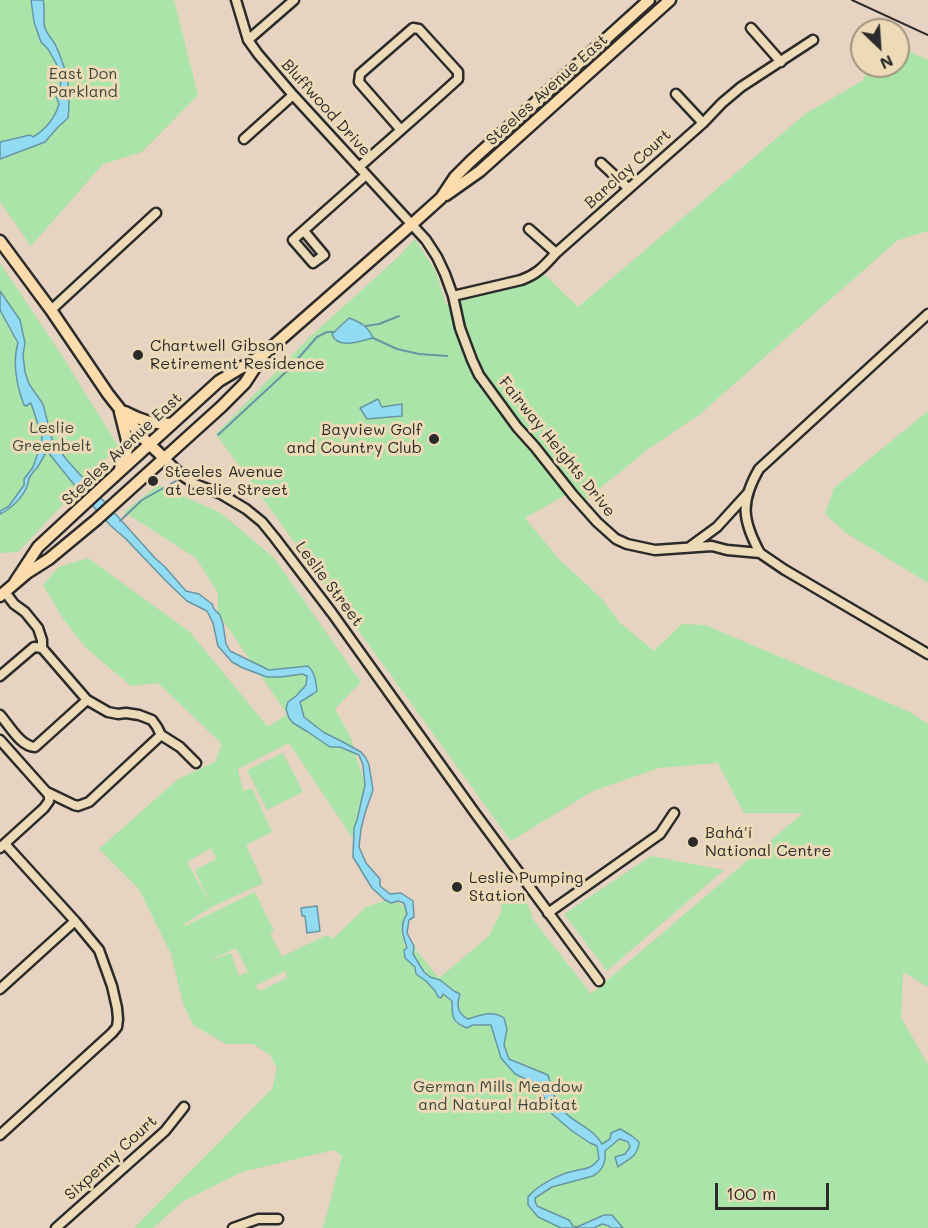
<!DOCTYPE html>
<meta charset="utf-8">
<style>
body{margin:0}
#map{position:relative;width:928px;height:1228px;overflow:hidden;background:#e6d3c1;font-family:Mali,sans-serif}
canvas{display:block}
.north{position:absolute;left:850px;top:18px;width:60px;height:60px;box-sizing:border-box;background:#eddbb8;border:2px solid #9f9580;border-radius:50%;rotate:155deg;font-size:16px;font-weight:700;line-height:24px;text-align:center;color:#2b2b2b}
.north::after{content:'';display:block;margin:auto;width:21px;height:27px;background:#2b2b2b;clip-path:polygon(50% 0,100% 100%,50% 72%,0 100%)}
.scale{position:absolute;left:715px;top:1183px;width:114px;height:27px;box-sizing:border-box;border:3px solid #2b2b2b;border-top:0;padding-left:8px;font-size:18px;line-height:21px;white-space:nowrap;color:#2b2b2b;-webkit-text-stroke:4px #eddbb8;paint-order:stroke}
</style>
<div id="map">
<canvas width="928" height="1228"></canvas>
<div class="north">N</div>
<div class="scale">100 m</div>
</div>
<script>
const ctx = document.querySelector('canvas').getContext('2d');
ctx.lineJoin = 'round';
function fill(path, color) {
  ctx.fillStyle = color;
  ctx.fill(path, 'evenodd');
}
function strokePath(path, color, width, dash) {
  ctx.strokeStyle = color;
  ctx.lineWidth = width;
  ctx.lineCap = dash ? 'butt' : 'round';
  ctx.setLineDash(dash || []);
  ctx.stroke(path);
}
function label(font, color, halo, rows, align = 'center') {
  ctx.font = font + ' Mali,sans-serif';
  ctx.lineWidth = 6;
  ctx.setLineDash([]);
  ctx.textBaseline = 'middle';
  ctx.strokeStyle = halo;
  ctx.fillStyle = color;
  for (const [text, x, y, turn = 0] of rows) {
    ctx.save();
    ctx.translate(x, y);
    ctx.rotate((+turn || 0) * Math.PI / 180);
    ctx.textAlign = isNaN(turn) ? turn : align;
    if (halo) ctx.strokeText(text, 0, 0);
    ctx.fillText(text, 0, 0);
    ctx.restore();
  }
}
const green = new Path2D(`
 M0 0H174L198 95 142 152 103 164 31 246 0 202Z
 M898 46 928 60V231L898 240 699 415 647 450 586 500 576 489 525 518 559 559 602 599 619 622 654 651 682 624 705 625 910 712 928 724V987L903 972 901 1017 928 1065V1228H323L342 1156 334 1150 242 1172 182 1202 153 1228H134L272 1089 277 1068 270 1055 253 1044H226L193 1025 183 1003 171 954 139 889 99 849 178 779 215 762 222 744 158 683 131 686 86 648 64 620 43 585 59 567 88 558 190 632 268 727 287 714 218 613V593L196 558 124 512 158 485 221 513 274 558 361 682 335 709 350 736 365 785 352 837 289 743 238 769 243 791 252 788 272 832 246 845 263 883 212 907 184 924 185 926 255 892 274 931 270 933 282 957 283 956 325 936H330L333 939 366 907 393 898 409 911 404 935 439 978 489 936 502 910 501 904 521 889 531 912 532 918 591 994 803 813H744L718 763 659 768 593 791 511 841 216 434 310 337 399 256 415 239 436 272 446 304 531 279 543 273 578 307 805 114 862 81 871 66H898ZM211 848 216 859 195 870 212 906 187 862ZM236 948 253 982 247 972 239 976 231 953 205 963ZM285 971 287 978 260 991 255 986Z
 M0 263 61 354 118 446 18 552 0 553Z
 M928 411V583L846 533 825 514 834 488Z
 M283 753 303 792 267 810 247 770Z
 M651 856 724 870 607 971 564 914Z`);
const water = new Path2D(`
 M31 0H43C46 9 42 20 45 28 47 34 52 39 55 44 68 72 71 89 68 118L58 127 45 142 0 159V142L30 135 33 137C46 129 55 118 59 104L56 96 60 89 61 81 57 65 48 49 41 42 34 22Z
 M0 291 20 320 25 343 23 355 25 372 29 384 43 404 52 439 66 459 155 558 165 567 186 591 199 594 212 604 214 609 220 615 223 624 226 644 230 651 269 670 308 666C315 672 316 682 317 691L313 694 300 702 304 717 323 732 343 742 361 752 366 758 369 765 373 790 365 813 361 829 359 847 366 863 380 879V886L390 894 401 893 413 901 414 917 409 920 407 933 414 946 413 954 424 972 430 977 440 980 454 991 460 994C456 1005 458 1014 468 1019 481 1015 492 1010 504 1018L507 1029 504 1045 509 1059 548 1075C551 1086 554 1098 560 1107 570 1122 593 1127 602 1144L610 1139 611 1133 620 1129 632 1136 639 1142C638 1157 628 1159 618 1167L615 1157 625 1154 630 1147 628 1142 620 1139 618 1140 605 1151C606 1163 603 1170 593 1176L552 1187 535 1198V1201L537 1206 569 1220 573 1226 577 1227 604 1215H612L623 1228H611L609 1226 602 1224 594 1228H561L538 1217 528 1205V1197C536 1186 561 1173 574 1171 586 1168 590 1170 599 1159L597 1146 590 1143 572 1131 552 1114 538 1085 515 1074 501 1058 491 1025H473L467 1028C451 1022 452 1015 452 1001L443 994 441 998 438 997 435 991 426 981 416 974 415 967 405 958 404 950 407 948C403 935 399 926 407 914L404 903 398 901 391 903 385 900 372 888 353 857 354 828 357 820 365 785 363 765 359 755 340 747H330L308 732 293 723 289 718 286 709 288 702 296 696 306 685 307 676 302 674 281 677H267L243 668 232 662 218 646 213 623 207 611 187 601 166 581 126 539 111 526 80 492 47 451 37 468 34 471 29 478C28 493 13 508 0 514V511L9 506 24 485V479L33 467 41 444 42 437 31 403 26 406 24 405C17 387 12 362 18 343L0 310Z
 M349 318C360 322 368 326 373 338 361 341 337 350 332 334Z
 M378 399 382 407 402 404V416L367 419 360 408Z
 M317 906 320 931 307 933 305 916H302L301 908Z`);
const stream = new Path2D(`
 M366 326 379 324 399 316
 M373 338 397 349 419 354 447 356
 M218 435 287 371 317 337 327 332H334
 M120 521 142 500 176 481`);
const minor = new Path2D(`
 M236 0 248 40 258 54 293 95 426 240 437 257 445 274 453 296 460 328 472 360 479 375 517 427 535 447 573 495 597 522 616 539 627 544 655 550 712 546 727 550 760 553 785 570 928 654
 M751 28 781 62
 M248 40 294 0
 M676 94 703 123
 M244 139 293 95
 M601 163 628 188
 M359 167C392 138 425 109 458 79V72L419 29 413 28 360 74 359 82 401 130
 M529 229 556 253
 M304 231 324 255 313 263 293 240 366 175
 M453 296 521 280C538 274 544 266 556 253L703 123 722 103 741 87 813 40
 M51 310 156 213
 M164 458 184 477 195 484 221 494 246 509 262 522 275 538 332 613 475 813 599 981
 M691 546 717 527 747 494
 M760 553C742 520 740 502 759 469L928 314
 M5 592 14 604 25 612 38 628 42 640V648L87 700 108 712 118 714 126 713 139 715 152 720 157 727 161 735 180 747 196 763
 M0 676 34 647 42 648
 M0 715C10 726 20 746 35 747L87 700
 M0 740 49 795V801L44 808 0 848
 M47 792 74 805 78 806 89 802 161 735
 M548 913 660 834 674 813
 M0 989 75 921
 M0 1135 112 1033 117 1027 118 1019 117 1008 112 986 99 950 75 921 5 844
 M56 1228 165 1131 184 1107
 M233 1228 258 1219H278`);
const major = new Path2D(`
 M446 195 480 171 670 0
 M0 241 51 310 108 394 141 436 164 458
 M125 412C144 422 151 423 172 424
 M120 469 126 454 128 444 120 412
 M15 582 38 547 107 483 219 381 264 354 411 225 441 198 455 177 471 161 649 0
 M0 596 27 573 49 559 96 520 221 407 245 383 262 357`);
const rail = new Path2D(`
 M852 0 928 35`);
const markers = [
 [138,355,6,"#2b2b2b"],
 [434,439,6,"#2b2b2b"],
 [153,481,6,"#2b2b2b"],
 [693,842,6,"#2b2b2b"],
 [457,887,6,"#2b2b2b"]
];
const parkNames = [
 ["East Don",83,74],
 ["Parkland",83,92],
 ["Leslie",52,428],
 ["Greenbelt",52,446],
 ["German Mills Meadow",498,1087],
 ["and Natural Habitat",498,1105]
];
const streetNames = [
 ["Steeles Avenue East",547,90,-42],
 ["Bluffwood Drive",326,108,48],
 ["Barclay Court",628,169,-42],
 ["Fairway Heights Drive",557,447,51],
 ["Steeles Avenue East",122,449,-43],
 ["Leslie Street",329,584,53],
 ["Sixpenny Court",111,1158,-42]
];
const poiNames = [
 ["Chartwell Gibson",150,346],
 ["Retirement Residence",150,364],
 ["Bayview Golf",422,430,"right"],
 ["and Country Club",422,448,"right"],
 ["Steeles Avenue",165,472],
 ["at Leslie Street",165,490],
 ["Bahá'í",705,833],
 ["National Centre",705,851],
 ["Leslie Pumping",469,878],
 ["Station",469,896]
];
fill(green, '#abe4a8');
fill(water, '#91dcf3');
strokePath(water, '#6895a3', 1.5);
strokePath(stream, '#6895a3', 2);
strokePath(minor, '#2b2b2b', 13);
strokePath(major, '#2b2b2b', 15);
strokePath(minor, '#eddbb8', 8);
strokePath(major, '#fcdcac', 10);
strokePath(rail, '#2b2b2b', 2);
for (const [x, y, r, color] of markers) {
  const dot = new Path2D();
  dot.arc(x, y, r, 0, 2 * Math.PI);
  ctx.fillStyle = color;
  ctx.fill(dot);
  strokePath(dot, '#eddbb8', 2);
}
label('16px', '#3e473e', '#eddbb8', parkNames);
label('16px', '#2b2b2b', '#eddbb8', streetNames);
label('16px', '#2b2b2b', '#eddbb8', poiNames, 'left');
</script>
